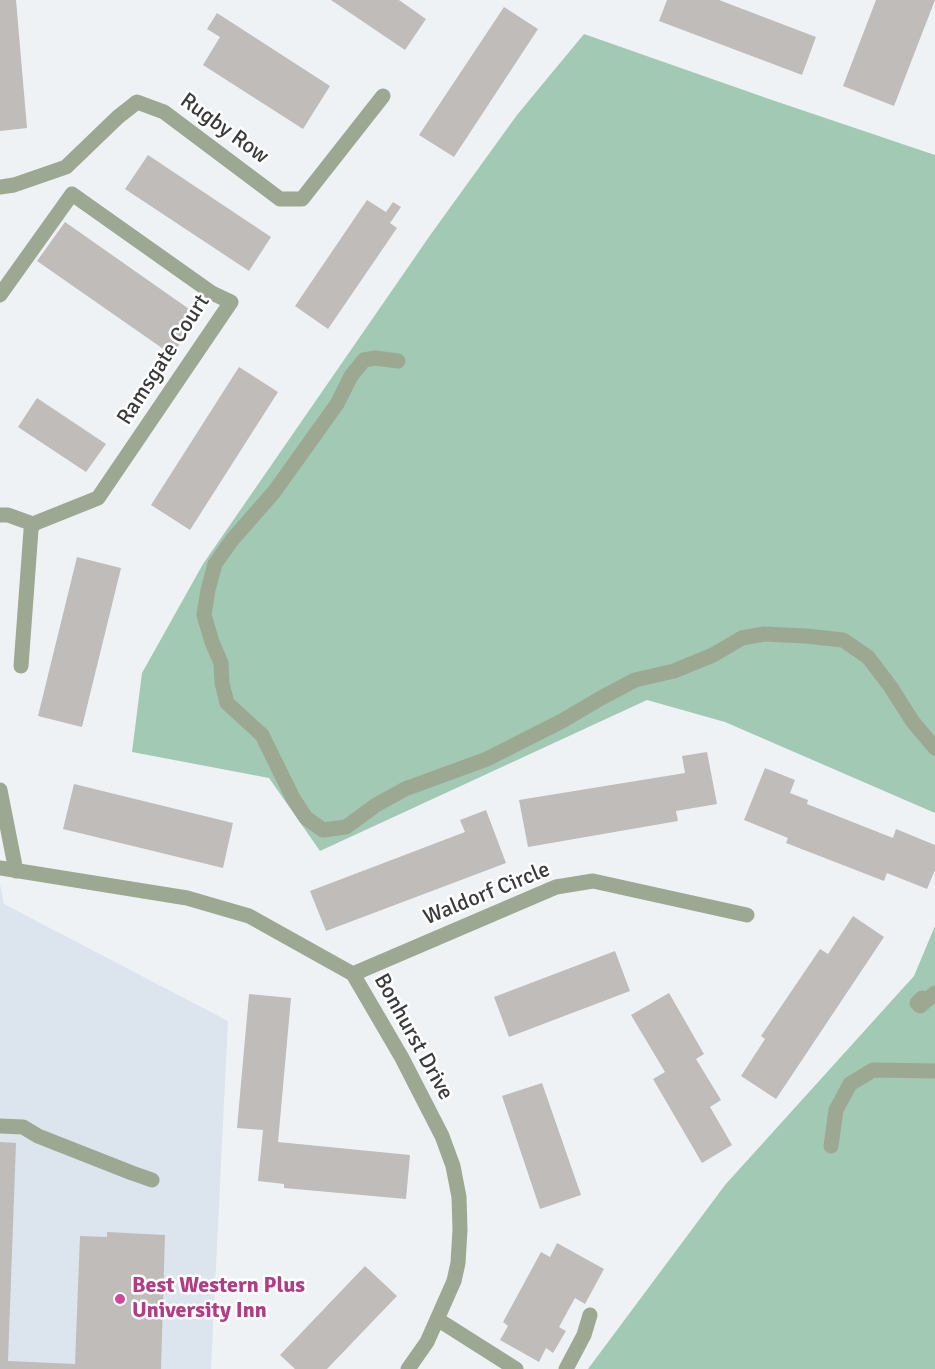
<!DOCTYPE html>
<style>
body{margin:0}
canvas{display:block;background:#eff2f5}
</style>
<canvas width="935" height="1369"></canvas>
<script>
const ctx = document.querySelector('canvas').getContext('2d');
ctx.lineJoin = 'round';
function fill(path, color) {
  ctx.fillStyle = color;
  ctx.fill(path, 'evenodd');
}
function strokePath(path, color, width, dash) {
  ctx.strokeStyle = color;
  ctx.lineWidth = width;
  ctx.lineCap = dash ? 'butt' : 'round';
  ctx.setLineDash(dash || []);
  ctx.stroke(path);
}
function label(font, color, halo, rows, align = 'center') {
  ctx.font = font + ' Signika,sans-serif';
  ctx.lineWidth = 5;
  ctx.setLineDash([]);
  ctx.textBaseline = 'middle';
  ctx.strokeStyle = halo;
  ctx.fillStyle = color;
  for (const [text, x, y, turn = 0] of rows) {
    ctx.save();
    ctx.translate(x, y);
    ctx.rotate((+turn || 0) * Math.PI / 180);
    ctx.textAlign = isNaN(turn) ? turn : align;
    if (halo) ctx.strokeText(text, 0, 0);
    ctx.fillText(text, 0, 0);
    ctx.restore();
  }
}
const built = new Path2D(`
 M0 884 4 904 228 1021 211 1369H0Z`);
const green = new Path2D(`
 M584 34 772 100 935 155V813L725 722 647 700 320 851 269 778 132 752 142 673 203 564 431 234 517 115Z
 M935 926V1369H588L725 1185 914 976Z`);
const building = new Path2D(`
 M0 0H16L27 128 0 131Z
 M331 0H399L426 19 405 50Z
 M667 0H719L816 37 802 75 659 21Z
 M876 0H935L894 106 843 86Z
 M504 7 538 29 454 157 419 135Z
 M217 13 330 86 303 129 203 65 220 37 207 29Z
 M148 155 271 237 249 271 125 189Z
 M367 200 386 212 393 202 401 207 390 223 397 228 328 329 295 306Z
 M65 222 199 316 172 355 37 261Z
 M239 367 278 392 190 530 151 505Z
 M37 398 106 444 86 472 18 427Z
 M77 557 121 568 82 727 38 716Z
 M707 752 717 804 676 811 678 821 528 847 519 800 685 773 682 756Z
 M765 768 795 780 790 793 808 800 807 804 893 838 896 829 935 845V870L927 889 887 873 884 881 786 843 788 838 744 820Z
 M74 784 233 823 223 868 63 829Z
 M486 810 506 863 326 931 310 891 465 832 460 820Z
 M853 916 884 937 776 1099 741 1076 765 1039 761 1036 820 949 828 954Z
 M615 951 630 991 509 1037 494 997Z
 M669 993 704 1054 696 1059 721 1100 710 1107 732 1145 702 1163 653 1079 665 1072 631 1015Z
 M249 994 291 998 278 1142 410 1155 406 1199 284 1188V1184L258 1181 263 1130 237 1128Z
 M542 1083 581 1195 540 1209 502 1096Z
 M0 1142 16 1143 8 1361 75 1364 80 1236 107 1237V1232L165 1235 161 1369H0Z
 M557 1243 604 1269 585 1304 575 1298 559 1327 566 1331 553 1353 546 1348 539 1362 500 1340 508 1326 503 1322 541 1252 550 1257Z
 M365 1266 397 1296 327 1369H295L280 1355Z`);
const minor = new Path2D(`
 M0 187 14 185 66 167 118 117 137 102 164 112 280 199H302L383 96
 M0 295 72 194 212 293 231 302 98 498 33 524 8 515H0
 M398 361 375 358 364 360 351 376 337 404 274 492 232 540 215 564 208 590 204 615 212 642 221 663 222 683 227 703 262 735 293 798 306 818 323 830 346 827 376 805 405 789 487 759 562 721 601 698 635 680 674 671 713 655 742 638 764 634 806 636 843 640 868 657 890 686 913 722 935 748
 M21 666 31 530 33 524
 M0 790 16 871
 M0 868 187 898 249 916 353 974 402 1058 442 1136 453 1166 459 1197 460 1230 458 1263 454 1281 427 1342 408 1369
 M353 974 556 887 593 881 747 915
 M927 1000 922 998 917 1003 920 1006 935 993
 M0 1126 23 1127 38 1136 132 1173 152 1180
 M831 1146 836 1110 850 1084 873 1070 935 1071
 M437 1319 516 1369
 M566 1369 584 1335 590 1315`);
const markers = [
 [120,1299,6,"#d1479c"]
];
const streetNames = [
 ["Rugby Row",224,129,36],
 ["Ramsgate Court",164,360,-57],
 ["Waldorf Circle",487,894,-22],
 ["Bonhurst Drive",413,1037,61]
];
const hotelNames = [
 ["Best Western Plus",132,1286],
 ["University Inn",132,1311]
];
fill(built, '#dce5ed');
fill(green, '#a2c9b3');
fill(building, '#bfbcba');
strokePath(minor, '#9da893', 15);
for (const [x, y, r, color] of markers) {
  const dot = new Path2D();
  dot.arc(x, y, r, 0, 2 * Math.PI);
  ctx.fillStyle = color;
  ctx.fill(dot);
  strokePath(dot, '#fff', 2);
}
label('22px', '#393a3b', '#fff', streetNames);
label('bold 22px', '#b23c85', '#fff', hotelNames, 'left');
</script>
